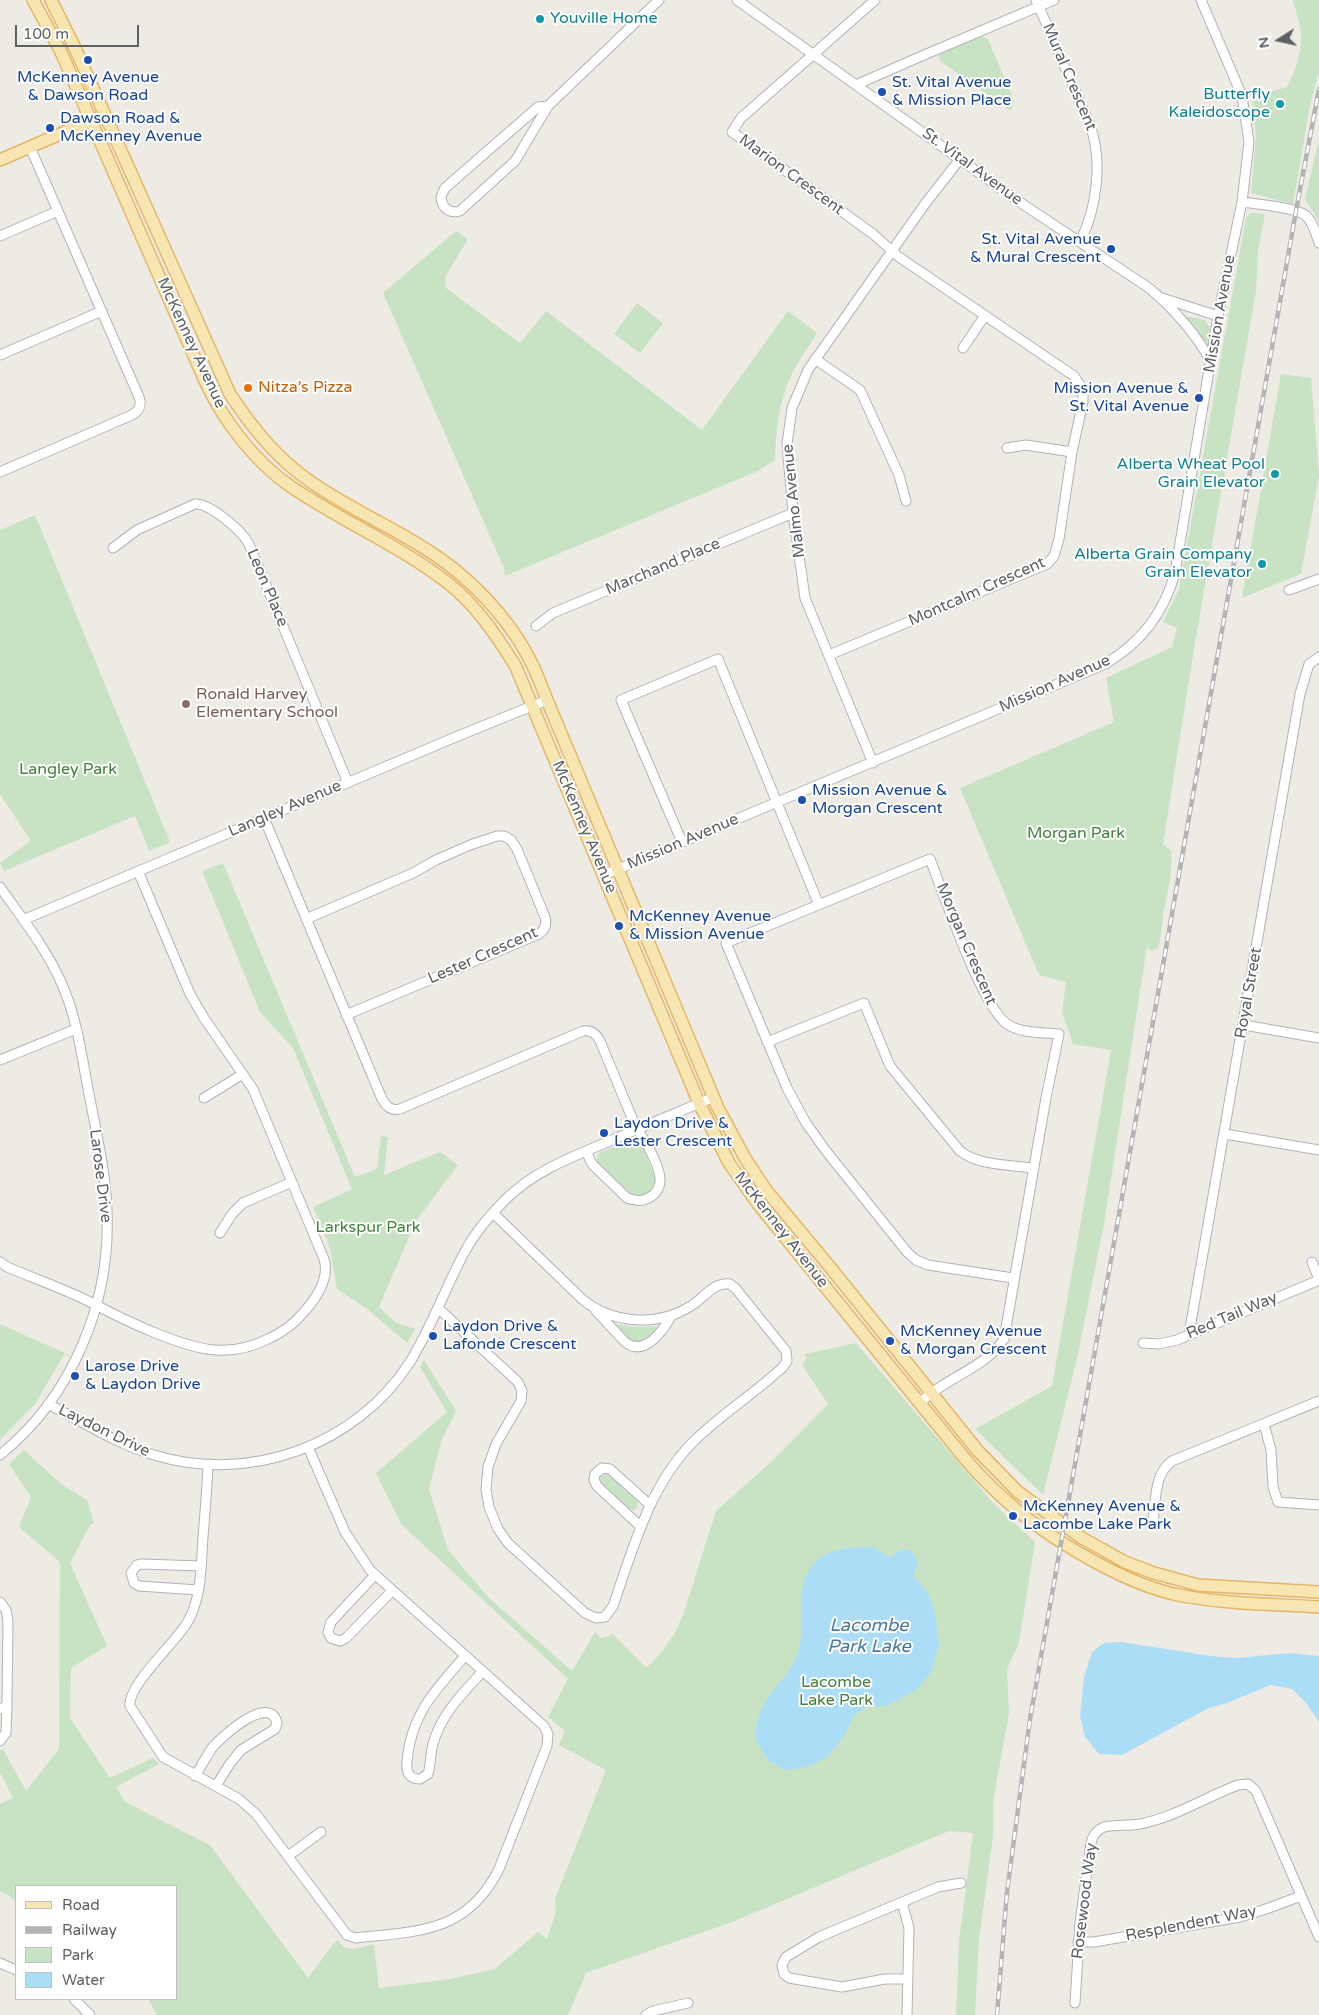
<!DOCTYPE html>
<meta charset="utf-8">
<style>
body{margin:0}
#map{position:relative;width:1319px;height:2015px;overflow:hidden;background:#eeebe5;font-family:"Varela Round",sans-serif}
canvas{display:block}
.legend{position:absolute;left:15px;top:1885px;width:162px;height:115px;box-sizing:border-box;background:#fff;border:1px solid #bec0c1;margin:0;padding:6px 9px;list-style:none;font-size:15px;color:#5d6164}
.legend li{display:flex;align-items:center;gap:10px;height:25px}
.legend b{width:25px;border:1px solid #bec0c1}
.north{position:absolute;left:1254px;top:15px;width:50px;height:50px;-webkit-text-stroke:4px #fff;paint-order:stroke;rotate:260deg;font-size:14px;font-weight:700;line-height:20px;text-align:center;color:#5d6164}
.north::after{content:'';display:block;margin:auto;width:18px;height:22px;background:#5d6164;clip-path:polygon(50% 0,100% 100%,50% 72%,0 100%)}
.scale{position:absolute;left:15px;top:25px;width:124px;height:22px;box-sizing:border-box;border:2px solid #5d6164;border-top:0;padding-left:6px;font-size:15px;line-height:18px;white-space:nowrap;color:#5d6164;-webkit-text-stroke:4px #fff;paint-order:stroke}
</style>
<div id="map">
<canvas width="1319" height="2015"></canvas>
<ul class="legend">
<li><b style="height:6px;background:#f7e6b1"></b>Road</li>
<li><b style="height:6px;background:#b3b4b4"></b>Railway</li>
<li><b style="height:14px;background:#c7e3c4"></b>Park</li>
<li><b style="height:14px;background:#acddf7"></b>Water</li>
</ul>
<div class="north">N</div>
<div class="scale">100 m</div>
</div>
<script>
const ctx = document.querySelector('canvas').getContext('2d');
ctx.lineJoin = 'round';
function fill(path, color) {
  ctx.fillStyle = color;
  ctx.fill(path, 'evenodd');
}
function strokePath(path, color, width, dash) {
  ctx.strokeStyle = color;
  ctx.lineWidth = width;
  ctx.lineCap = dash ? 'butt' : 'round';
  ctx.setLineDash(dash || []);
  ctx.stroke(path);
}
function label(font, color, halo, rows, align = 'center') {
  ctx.font = font + ' "Varela Round",sans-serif';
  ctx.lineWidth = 4;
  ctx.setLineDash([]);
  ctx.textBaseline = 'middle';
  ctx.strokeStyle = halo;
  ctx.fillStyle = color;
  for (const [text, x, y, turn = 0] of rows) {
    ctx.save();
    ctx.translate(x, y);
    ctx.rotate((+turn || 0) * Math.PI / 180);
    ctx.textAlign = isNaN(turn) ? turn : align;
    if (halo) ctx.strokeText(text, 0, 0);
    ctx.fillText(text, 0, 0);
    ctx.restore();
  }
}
const green = new Path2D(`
 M1292 0H1319V72L1310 105 1293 204 1251 193 1256 137 1252 97 1287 87C1303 56 1306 33 1292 0Z
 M980 35 988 39 1012 96 1014 102 1012 108 1009 110 940 61 939 55 943 50Z
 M1319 139V221L1305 199Z
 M1251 213 1265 214 1258 251 1256 291 1195 643 1163 844 1171 851C1173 873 1168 888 1164 909 1162 923 1162 935 1158 948L1151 951 1147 946 1105 1218 1078 1354 1043 1495 975 1429 1052 1386 1111 1050 1073 1044 1062 1012 1066 982 1039 975 960 788 1114 722 1106 678 1172 647 1177 628 1163 622 1179 589 1246 218Z
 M456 231 468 239 445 277 446 288 520 343 546 311 702 430 788 311 817 333C808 348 796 364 789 380 778 406 776 433 775 460L758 471 505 576 504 568 383 293Z
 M637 303 663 323 640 353 614 334Z
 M1180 315 1205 320 1210 328 1208 343H1206Z
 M1281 374 1311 378 1319 476 1301 574 1242 598Z
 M35 515 170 842 149 851 135 816 4 871 0 863 31 841 0 794V530Z
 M223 863 355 1177 377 1169 381 1136 388 1137 384 1175 440 1152 458 1165 416 1221 379 1307 395 1322 415 1329 407 1343 367 1309 337 1289 330 1248 313 1207 352 1189 293 1048 260 1012 202 871Z
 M636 1138 640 1141 655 1177 656 1183 650 1193 635 1197 630 1194 596 1161 599 1153Z
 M0 1324 65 1353 35 1404 0 1440Z
 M615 1324 637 1327 655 1326 658 1329 643 1341 632 1342Z
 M856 1343 994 1504 1035 1542 1019 1643 1007 1669 1009 1713 993 1802V1836L979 1940 975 2015H956L959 1941 973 1833 949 1831 732 1922 586 1973 568 2015H157L148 1999H176V1886H16V1900L0 1891V1804L13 1798 0 1772V1750L3 1749 26 1791 59 1749 60 1562 19 1527 31 1497 9 1464 24 1450 61 1484 87 1500 94 1523 90 1525 70 1563 107 1646 71 1668 70 1718 110 1778 153 1758 159 1764 116 1787 125 1802 210 1845 308 1978 334 1943 338 1940C347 1955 360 1947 374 1944L379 1988 450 1979 495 1969 538 1932 547 1939 556 1912 555 1899 606 1770 559 1745 565 1731 548 1717 568 1679 401 1524 376 1473 447 1412 420 1367 424 1360 456 1411 442 1439 429 1489 448 1550 489 1598 572 1671 595 1632 600 1638 610 1636 612 1633 646 1668 660 1654 675 1633 684 1612 716 1511 770 1463 828 1404 802 1365 806 1359 805 1354Z
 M607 1473 638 1499 637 1507 634 1510 626 1508 601 1484 599 1479 601 1476Z`);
const water = new Path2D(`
 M873 1547 891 1558C902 1546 912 1546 918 1563L913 1576 928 1593 935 1613 939 1645 931 1672 917 1689 896 1701 885 1706H868L854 1715 844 1736 826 1758 810 1766 790 1770 781 1769 775 1763 769 1762C761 1745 753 1746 757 1723 762 1695 787 1681 797 1655 808 1627 792 1590 813 1565 828 1547 851 1548 873 1547Z
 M1122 1642 1210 1656 1236 1658 1290 1653 1319 1656V1722L1306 1703 1292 1689 1271 1685 1227 1703 1207 1709 1122 1755 1099 1754 1085 1737 1080 1716 1084 1677 1092 1652 1104 1643Z`);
const minor = new Path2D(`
 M737 0 1024 205 1149 288C1173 308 1197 335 1211 362
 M1036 0 1090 125C1103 161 1097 208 1080 242
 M858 84 924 55 1054 0
 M548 106 538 107 445 188 441 197C442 208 449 214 460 211L515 161 548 106 659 0
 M1242 202C1256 204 1294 207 1305 215 1313 221 1316 234 1319 243
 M0 236 58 211
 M1162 298 1218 316
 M963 348 984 317
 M0 355 102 311
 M815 359 860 390 899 475 906 501
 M1007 448 1026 445 1072 452
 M0 472 132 415C139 411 142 405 139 397L30 147
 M113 548 137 530 195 504C210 503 242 531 249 544L348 783
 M1289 590 1319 579
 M536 626 553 613 793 513
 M829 655 1047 564 1054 556 1059 539 1072 452 1083 402V390L1074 376 899 257 873 234 732 132 741 118 875 0
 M873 763 805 598 793 513 787 444 792 408 808 370 925 204 960 159
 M264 818 382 1099C387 1107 391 1111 400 1109L583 1031C591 1030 596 1033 600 1041L637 1130C645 1139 661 1168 660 1181 660 1187 656 1194 650 1197 643 1202 635 1201 627 1198L592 1164 586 1151
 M682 842 621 700 718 659 819 905
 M604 875 1105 664C1141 643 1164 613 1175 573L1218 316 1242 202 1249 142 1242 96 1201 0
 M0 887C21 917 46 948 61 982 78 1019 82 1060 90 1099 97 1136 106 1174 107 1211 111 1303 72 1397 0 1455
 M306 919 413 873 436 860 470 845 497 836H504L511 840 517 849 545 917C547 924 545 930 539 934L346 1015
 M23 920 458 736 547 700
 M1244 1025 1319 1038
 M767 1042 864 1003 890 1066 960 1151C979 1166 1011 1165 1034 1168
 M0 1060 76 1029
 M204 1098 243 1074
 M1225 1134 1319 1150
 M220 1233 232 1214 243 1203 292 1182
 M0 1262 7 1267C33 1278 62 1288 88 1301 109 1312 131 1323 153 1332 194 1349 228 1360 270 1338 283 1332 294 1324 303 1313 316 1299 330 1278 324 1259L253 1089 204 1018 190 994 138 871
 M1312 1262 1319 1279
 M438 1308 518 1382 522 1391 521 1401 496 1444 488 1467 486 1489 489 1507 498 1529 508 1543 585 1613 596 1618 605 1617 613 1606C633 1549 649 1487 692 1443 720 1415 754 1394 783 1367L787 1361 786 1351 736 1289 730 1284C713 1282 704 1298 691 1306 658 1327 612 1324 582 1299L493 1213
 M596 1311 625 1342C645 1358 664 1329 672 1315
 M1189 1334 1300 694 1309 664 1319 657
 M1143 1343 1159 1344 1177 1340 1319 1280
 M920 1403C944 1378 986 1368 1004 1339L1046 1098 1059 1034C1042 1032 1022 1034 1007 1024 982 1007 943 892 930 859L726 943 787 1088 806 1123 826 1151 907 1252 916 1260 928 1265 1013 1278
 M48 1404C83 1422 117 1444 154 1455 249 1484 356 1446 410 1362 431 1328 445 1289 464 1253 474 1234 489 1216 505 1200 536 1169 577 1155 617 1138 649 1124 681 1111 714 1097
 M1264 1424 1271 1450 1273 1487 1278 1502 1319 1505
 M208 1465C207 1489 205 1513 203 1537 201 1566 202 1598 187 1623 175 1643 127 1686 130 1706L163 1757 239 1799 256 1814 347 1935 356 1938C419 1931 467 1933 499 1869L547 1746 548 1734 544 1726 370 1570 345 1532 308 1447
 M1153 1521C1156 1500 1154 1474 1172 1461L1319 1401
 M641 1527 597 1486 594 1480 595 1474 602 1468 610 1469 650 1505
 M375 1575 331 1622 328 1632 331 1638 340 1641 346 1638 392 1591
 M198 1590 139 1586 134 1583 131 1573 137 1565 142 1564 201 1566
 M0 1602 6 1610 8 1621 7 1706
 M465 1656C436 1689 411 1714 407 1761 406 1771 408 1779 420 1779L428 1774C431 1765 430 1754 433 1744 441 1714 463 1693 483 1671
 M0 1709 7 1706 6 1733 0 1741
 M195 1776C201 1767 206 1757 212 1748 222 1736 270 1693 277 1723L275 1729 241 1750 229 1765 216 1786
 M288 1856 321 1832
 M902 1902 909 1928 907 2015
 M1078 1942H1094L1240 1917 1266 1909 1301 1896
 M0 1963 16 1970
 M908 1979H885L842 1987 789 1978 784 1974 782 1965 786 1957 819 1937 938 1887 961 1883
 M74 1999 90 2015
 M1075 2003 1080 1922 1091 1843C1097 1818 1121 1828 1140 1824 1175 1817 1206 1797 1238 1785L1248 1784 1256 1791 1319 1937
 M646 2015 653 2011 688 2003`);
const major = new Path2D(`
 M33 0 61 52 205 381C223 420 254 461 290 486 341 521 399 545 448 583 476 605 496 635 515 665L699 1103 729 1163 758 1204 966 1460C1004 1504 1045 1535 1097 1563 1123 1577 1149 1589 1178 1595 1224 1604 1272 1604 1319 1607
 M51 0 75 48 230 394C252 428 277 459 311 482 357 514 410 534 454 569 484 593 514 627 531 662 537 674 542 687 547 700L718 1108 745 1158 766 1190 830 1267 978 1451 1018 1492 1082 1538 1125 1562 1154 1573 1198 1585 1319 1592
 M0 160 97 118`);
const rail = new Path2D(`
 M997 2015 1007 1892 1030 1719 1296 211 1319 89`);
const markers = [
 [540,19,5,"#0f9aa8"],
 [88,60,5,"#1a4fb4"],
 [882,92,5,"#1a4fb4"],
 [1280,104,5,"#0f9aa8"],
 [50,128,5,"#1a4fb4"],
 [1111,249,5,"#1a4fb4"],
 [248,388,5,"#e8710a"],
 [1199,398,5,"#1a4fb4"],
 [1275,474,5,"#0f9aa8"],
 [1262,564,5,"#0f9aa8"],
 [186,704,5,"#8d6e63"],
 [802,800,5,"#1a4fb4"],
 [619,926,5,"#1a4fb4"],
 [604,1133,5,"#1a4fb4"],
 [433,1336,5,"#1a4fb4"],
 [890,1341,5,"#1a4fb4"],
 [75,1376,5,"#1a4fb4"],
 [1013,1516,5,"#1a4fb4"]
];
const cultureNames = [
 ["Youville Home",550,19,"left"],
 ["Butterfly",1270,95],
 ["Kaleidoscope",1270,113],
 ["Alberta Wheat Pool",1265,465],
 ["Grain Elevator",1265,483],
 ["Alberta Grain Company",1252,555],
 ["Grain Elevator",1252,573]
];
const streetNames = [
 ["Mural Crescent",1069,77,67],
 ["St. Vital Avenue",972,167,36],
 ["Marion Crescent",791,175,36],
 ["Mission Avenue",1220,314,-80],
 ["McKenney Avenue",191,343,65],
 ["Malmo Avenue",794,501,-96],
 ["Marchand Place",663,567,-23],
 ["Leon Place",267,588,67],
 ["Montcalm Crescent",977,592,-24],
 ["Mission Avenue",1055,684,-24],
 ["Langley Avenue",285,809,-23],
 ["McKenney Avenue",584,827,67],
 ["Mission Avenue",683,842,-23],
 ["Morgan Crescent",966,944,67],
 ["Lester Crescent",483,956,-24],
 ["Royal Street",1249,993,-80],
 ["Larose Drive",100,1176,83],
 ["McKenney Avenue",781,1230,52],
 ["Red Tail Way",1232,1316,-23],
 ["Laydon Drive",104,1431,26],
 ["Rosewood Way",1085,1901,-83],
 ["Resplendent Way",1191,1924,-11]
];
const transitNames = [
 ["McKenney Avenue",88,78,"center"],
 ["& Dawson Road",88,96,"center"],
 ["St. Vital Avenue",892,83],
 ["& Mission Place",892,101],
 ["Dawson Road &",60,119],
 ["McKenney Avenue",60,137],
 ["St. Vital Avenue",1101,240,"right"],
 ["& Mural Crescent",1101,258,"right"],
 ["Mission Avenue &",1189,389,"right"],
 ["St. Vital Avenue",1189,407,"right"],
 ["Mission Avenue &",812,791],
 ["Morgan Crescent",812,809],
 ["McKenney Avenue",629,917],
 ["& Mission Avenue",629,935],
 ["Laydon Drive &",614,1124],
 ["Lester Crescent",614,1142],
 ["Laydon Drive &",443,1327],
 ["Lafonde Crescent",443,1345],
 ["McKenney Avenue",900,1332],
 ["& Morgan Crescent",900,1350],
 ["Larose Drive",85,1367],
 ["& Laydon Drive",85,1385],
 ["McKenney Avenue &",1023,1507],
 ["Lacombe Lake Park",1023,1525]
];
const foodNames = [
 ["Nitza’s Pizza",258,388]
];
const educationNames = [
 ["Ronald Harvey",196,695],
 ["Elementary School",196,713]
];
const parkNames = [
 ["Langley Park",68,770],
 ["Morgan Park",1076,834],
 ["Larkspur Park",368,1228],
 ["Lacombe",836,1683],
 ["Lake Park",836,1701]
];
const waterNames = [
 ["Lacombe",869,1626],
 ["Park Lake",869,1647]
];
fill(green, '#c7e3c4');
fill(water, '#acddf7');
strokePath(minor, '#b0b3b6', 11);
strokePath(major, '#e4b668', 14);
strokePath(minor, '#fff', 9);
strokePath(major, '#f7e6b1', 11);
strokePath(rail, '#b3b4b4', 4.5);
strokePath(rail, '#fff', 2.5, [8]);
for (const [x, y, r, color] of markers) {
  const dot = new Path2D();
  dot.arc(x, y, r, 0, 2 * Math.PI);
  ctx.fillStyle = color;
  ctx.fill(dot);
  strokePath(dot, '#fff', 2);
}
label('16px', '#0d838f', '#fff', cultureNames, 'right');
label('16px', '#5d6164', '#fff', streetNames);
label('16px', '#164399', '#fff', transitNames, 'left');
label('16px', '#c56008', '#fff', foodNames, 'left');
label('16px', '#785e54', '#fff', educationNames, 'left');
label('16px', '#41823e', '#fff', parkNames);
label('italic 18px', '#477aa0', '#fff', waterNames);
</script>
